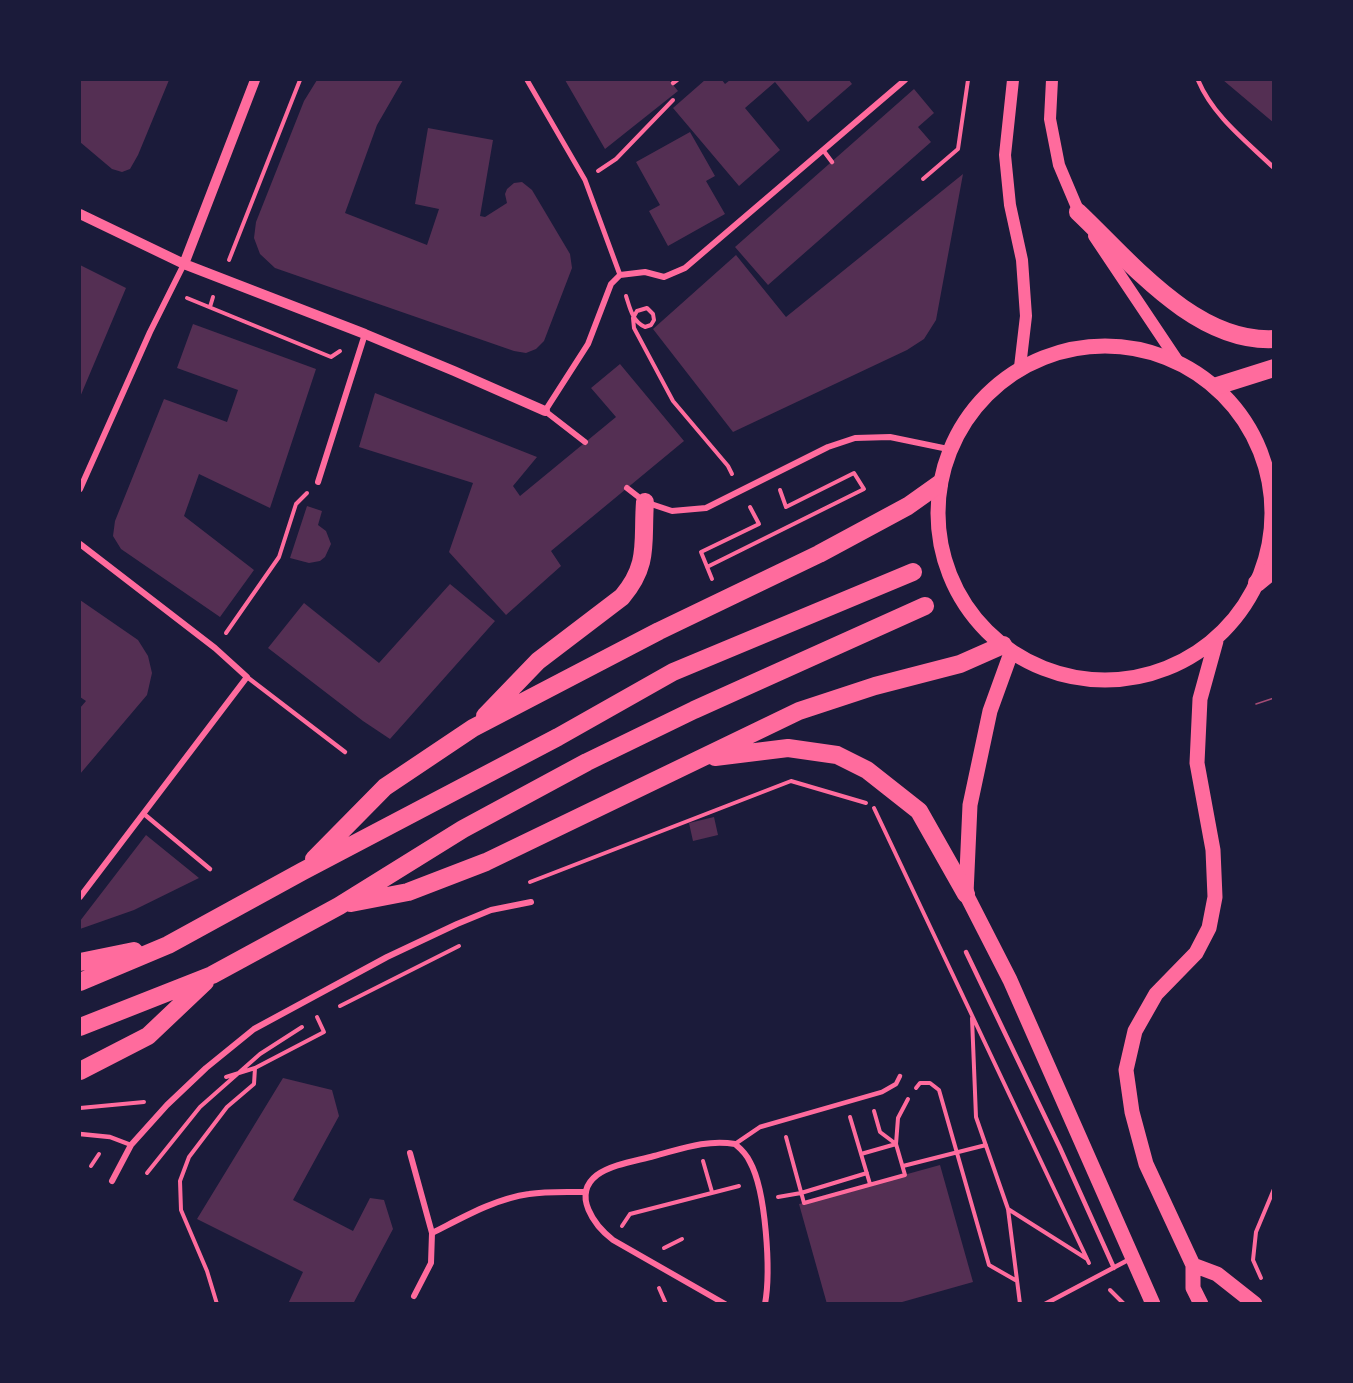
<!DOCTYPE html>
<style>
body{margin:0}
#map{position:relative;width:1353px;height:1383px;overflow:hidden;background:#1b1b3a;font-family:"Exo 2",sans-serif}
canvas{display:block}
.frame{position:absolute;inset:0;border:81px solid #1b1b3a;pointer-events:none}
</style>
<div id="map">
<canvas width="1353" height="1383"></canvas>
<div class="frame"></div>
</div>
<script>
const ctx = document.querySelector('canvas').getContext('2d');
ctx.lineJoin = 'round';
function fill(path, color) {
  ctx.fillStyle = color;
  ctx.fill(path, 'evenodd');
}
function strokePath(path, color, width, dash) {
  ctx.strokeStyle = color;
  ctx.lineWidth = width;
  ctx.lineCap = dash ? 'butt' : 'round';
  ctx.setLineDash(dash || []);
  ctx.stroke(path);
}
const building = new Path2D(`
 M80 80H169L138 155 130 169 122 172 112 169 80 142Z
 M317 80H403L377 125 345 213 427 245 439 209 415 204 428 128 493 140 480 216 485 217 507 203 505 194 507 189 514 183 522 182 532 190 570 254 572 268 544 341 536 349 526 353 514 351 275 268 260 254 254 238 256 222 304 101Z
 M565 80H669L678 91 605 149Z
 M705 80H722L725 84 730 80H849L852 84 808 122 775 82 745 108 780 150 739 186 673 108Z
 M1223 80H1274V123Z
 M914 89 934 113 918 127 931 142 768 285 735 247Z
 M690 132 715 176 706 181 725 214 668 246 649 211 660 205 636 162Z
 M963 174 936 320 924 339 907 350 733 432 653 329 736 255 786 317Z
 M80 265 126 288 80 397Z
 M193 324 316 369 270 508 199 474 184 516 254 570 220 617 121 549 113 536 115 521 164 399 227 422 238 390 177 368Z
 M620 364 684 441 551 551 561 566 506 615 449 552 473 483 359 447 375 393 537 457 513 486 520 496 616 417 591 388Z
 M307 506 322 511 318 525 326 531 331 544 325 557 320 561 309 563 290 558Z
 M450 584 495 621 390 739 363 721 268 648 304 603 379 663Z
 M80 600 138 640 148 656 152 673 147 695 80 774V708L86 701 80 697Z
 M714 817 718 835 693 841 689 823Z
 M146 835 199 878 134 910 80 929V921Z
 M283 1078 332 1090 339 1116 293 1200 353 1231 370 1198 384 1200 393 1229 353 1304H288L303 1272 197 1219Z
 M940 1165 973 1282 895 1304H827L799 1204Z`);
const path = new Path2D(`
 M598 171 616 159 673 100
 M923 179 958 149 968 80
 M229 260 300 80
 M626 296C630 308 632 321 645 327L651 325 654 320 653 314 647 308 637 311 633 318 634 328 673 401 728 466 732 474
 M187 298 331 357 340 351
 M210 307 213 297
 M707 567 864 489 854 473 786 507 780 490
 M712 579 701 552 759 524 750 507
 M226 633 279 557 296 504 307 493
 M874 808 1089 1263
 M530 882 791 781 866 803
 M340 1006 459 946
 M972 1018 976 1117 1008 1209 1020 1304
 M226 1077 255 1068 324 1032 317 1017
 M916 1088 920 1083H930L939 1090 989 1265 1017 1281
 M80 1108 144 1102
 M850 1117 870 1184
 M786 1137 804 1203 905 1175 896 1144 880 1132 874 1111
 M861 1154 896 1144 898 1118 908 1099
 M703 1161 712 1192
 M91 1166 99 1154
 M903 1166 986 1145
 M147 1173 200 1107 260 1054 302 1027
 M778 1197 801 1193 867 1173
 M1008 1209 1087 1259
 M622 1226 630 1214 739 1186
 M664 1248 682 1239
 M1261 1278 1253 1260 1256 1232 1274 1189
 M659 1288 666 1304
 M1110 1290 1124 1304
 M217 1304 207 1271 181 1210 180 1181 189 1157 227 1107 254 1084 255 1068`);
const service = new Path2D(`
 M1198 80C1213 116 1246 141 1274 168
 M673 83 677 80
 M823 150 832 162
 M247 677 345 752
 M144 814 210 869
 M966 952 1060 1148 1114 1268
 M80 1134 110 1137 131 1145
 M735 1144 760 1127 882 1092 896 1084 900 1076
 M1045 1304 1130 1259`);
const pedestrian = new Path2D(`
 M527 80 585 180 620 275`);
const minor = new Path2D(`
 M585 442 545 411 588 344 611 284 620 275 645 272 664 277 685 268 905 80
 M318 482 365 334
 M627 488 645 502 672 511 706 508 828 447 855 438 890 437 948 449
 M80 489 150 332 184 264
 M80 544 215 648 247 677 80 897
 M410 1153 432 1233
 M112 1181 131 1145 167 1105 206 1068 254 1029 387 957 457 924 491 910 531 902
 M414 1296 431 1263 432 1233C462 1218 494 1199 529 1194 547 1191 567 1192 586 1192
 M725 1304 613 1240C595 1226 571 1195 597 1175 613 1164 636 1161 654 1156 681 1149 707 1139 735 1144 741 1149 747 1155 750 1162 766 1191 771 1271 765 1304`);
const tertiary = new Path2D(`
 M80 214 184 264 365 334 454 371 545 411
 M184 264 255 80`);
const secondary = new Path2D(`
 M1013 80 1005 155 1010 205 1022 260 1026 316 1020 367
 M1052 80 1050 119 1059 165 1081 217
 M1094 236 1177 360`);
const primary = new Path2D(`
 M938 513a167 167 0 1 1 334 0a167 167 0 1 1-334 0Z
 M1011 653 990 711 970 805 966 894 1010 980 1153 1304
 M1193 1265 1217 1274 1255 1304
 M1201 1304 1193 1288V1265L1146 1164 1132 1112 1126 1070 1135 1031 1156 994 1196 953 1209 928 1215 897 1213 850 1197 763 1200 699 1216 641`);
const motorway = new Path2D(`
 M1078 212C1130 261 1195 343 1274 339
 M1217 386 1274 368
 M1257 583 1274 569
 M485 716 538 661 622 597C650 564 642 542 645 502
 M715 757 788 748 837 755 867 770 919 811 966 894
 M314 859 385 787 473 728 659 631 819 554 908 506 939 484
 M351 903 408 892 486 862 799 711 875 686 960 664 1003 645
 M80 962 134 951
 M80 982 168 945 303 871 558 737 673 672 913 572
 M80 1027 212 975 339 906 463 829 587 762 694 710 925 606
 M80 1071 148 1036 205 982`);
const tram = new Path2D(`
 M1256 704 1274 698`);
fill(building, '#542f53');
strokePath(path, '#ff6b9d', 4);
strokePath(service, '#ff6b9d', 4.5);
strokePath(pedestrian, '#ff6b9d', 5);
strokePath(minor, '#ff6b9d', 6);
strokePath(tertiary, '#ff6b9d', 10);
strokePath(secondary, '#ff6b9d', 12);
strokePath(primary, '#ff6b9d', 15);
strokePath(motorway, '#ff6b9d', 18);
strokePath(tram, '#a44b75', 1.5);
</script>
